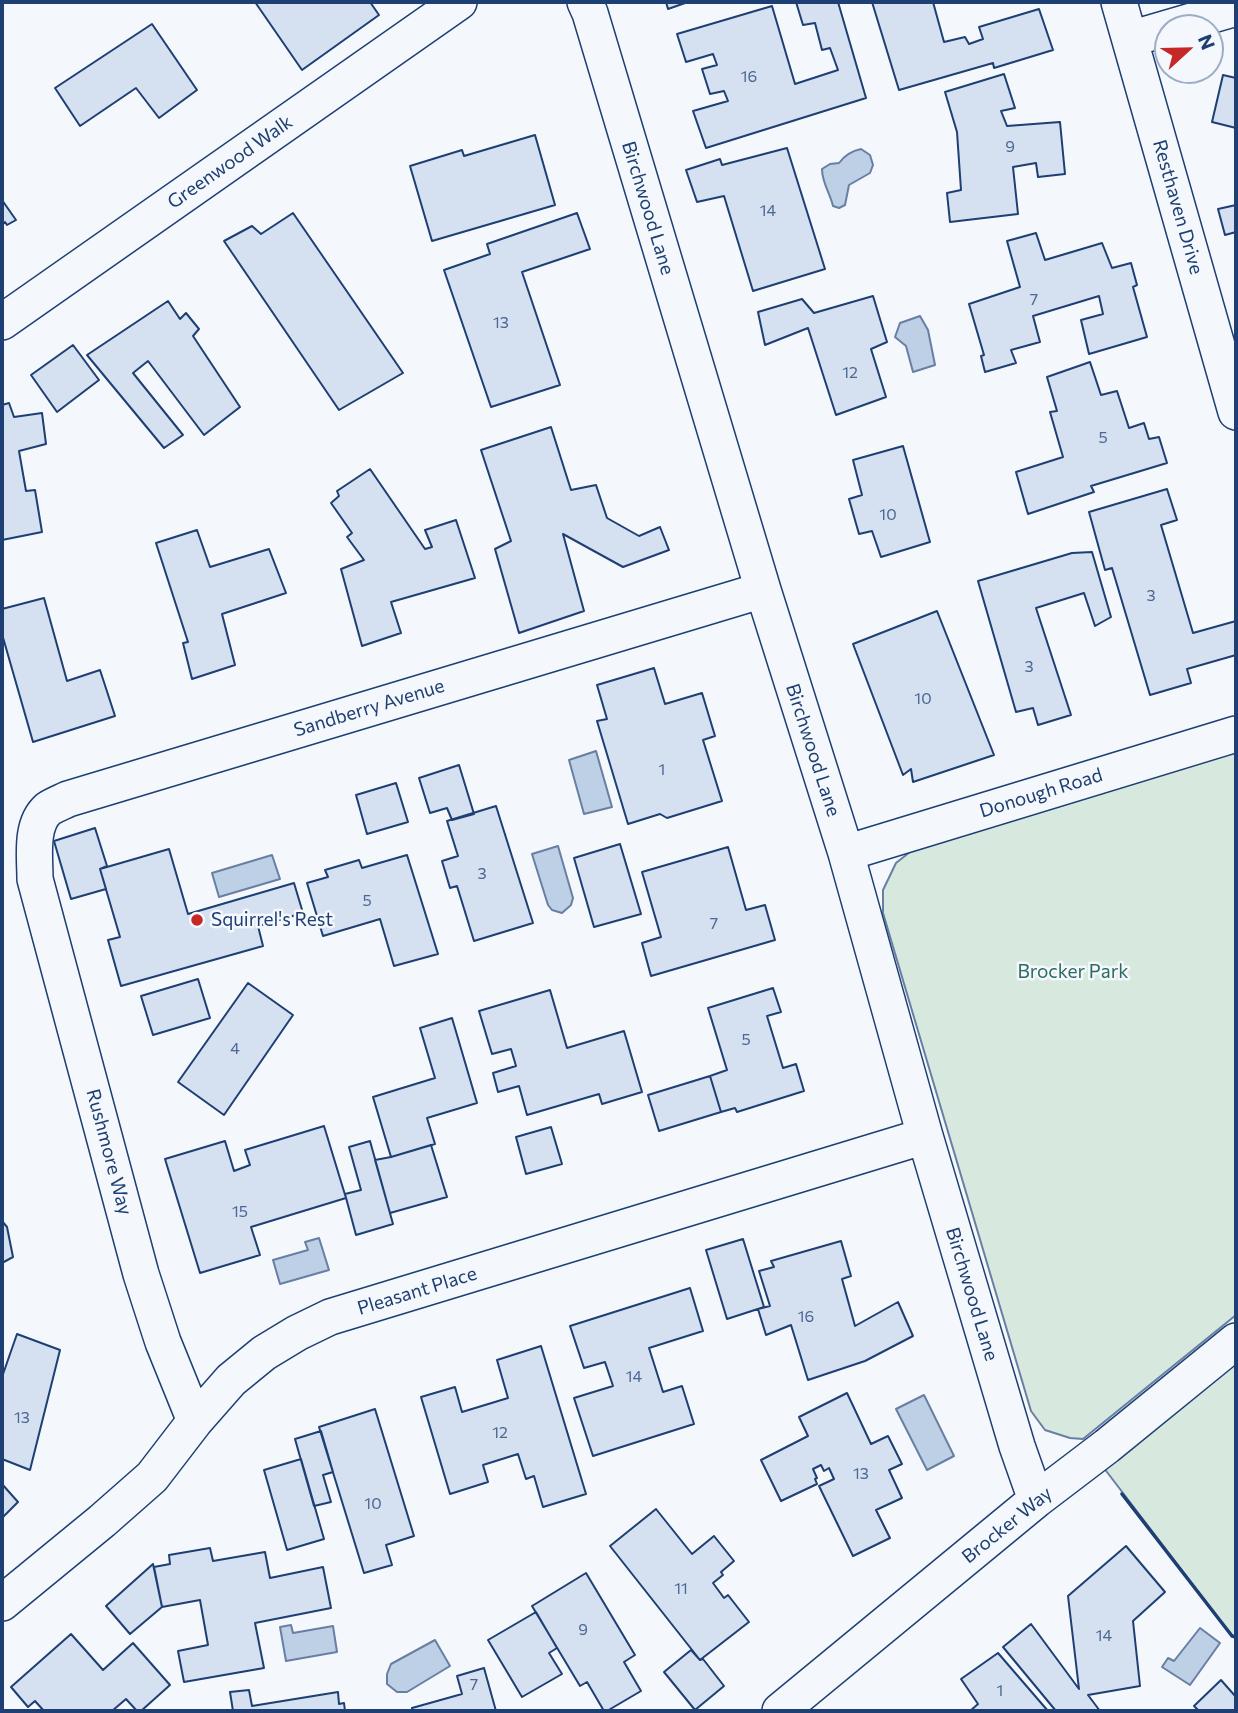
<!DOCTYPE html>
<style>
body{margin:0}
#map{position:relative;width:1238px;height:1713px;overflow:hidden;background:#f4f7fb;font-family:Commissioner,sans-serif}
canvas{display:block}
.frame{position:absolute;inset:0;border:4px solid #1d3f73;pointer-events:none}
.north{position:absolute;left:1154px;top:14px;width:70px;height:70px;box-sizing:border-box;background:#f4f7fb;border:2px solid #9eadc5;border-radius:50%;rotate:68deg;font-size:19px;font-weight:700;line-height:28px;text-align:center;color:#1d3f73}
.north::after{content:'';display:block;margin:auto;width:24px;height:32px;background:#c62828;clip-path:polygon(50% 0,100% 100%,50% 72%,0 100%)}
</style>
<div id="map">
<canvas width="1238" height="1713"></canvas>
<div class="frame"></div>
<div class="north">N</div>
</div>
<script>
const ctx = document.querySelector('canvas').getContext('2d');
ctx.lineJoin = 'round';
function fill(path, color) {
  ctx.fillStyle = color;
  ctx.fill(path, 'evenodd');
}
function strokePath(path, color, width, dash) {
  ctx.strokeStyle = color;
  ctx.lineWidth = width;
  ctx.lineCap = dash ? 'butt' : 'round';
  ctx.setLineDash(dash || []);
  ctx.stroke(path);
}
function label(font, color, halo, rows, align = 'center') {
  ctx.font = font + ' Commissioner,sans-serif';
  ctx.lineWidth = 5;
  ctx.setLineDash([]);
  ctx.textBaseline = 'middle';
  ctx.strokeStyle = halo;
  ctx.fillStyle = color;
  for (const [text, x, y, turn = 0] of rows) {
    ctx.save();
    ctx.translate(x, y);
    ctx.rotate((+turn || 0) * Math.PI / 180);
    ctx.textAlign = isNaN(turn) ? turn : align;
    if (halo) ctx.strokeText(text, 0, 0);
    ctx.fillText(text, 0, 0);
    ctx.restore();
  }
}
const green = new Path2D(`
 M1236 752V1315L1083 1439 1070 1438 1045 1430 1031 1411 883 913V890L896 863 915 848Z
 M1236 1341V1637L1232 1636 1094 1455Z`);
const water = new Path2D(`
 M861 149 870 155 873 165 870 173 849 185 845 205 839 208 833 206C830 193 822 183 822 169L830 164 839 163C845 155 851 151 861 149Z
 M920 316 928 330 935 365 913 372 906 346 895 337 900 323Z
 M596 751 612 807 584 814 569 760Z
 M558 846 573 898 571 905 562 913 552 910 548 905 532 854Z
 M272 855 280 879 219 897 212 873Z
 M319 1238 329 1270 280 1284 273 1260 308 1250 305 1242Z
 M924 1395 954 1456 927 1470 896 1409Z
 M291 1625 293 1633 333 1626 337 1652 286 1661 280 1627Z
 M1200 1628 1220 1643 1190 1685 1162 1667 1168 1658 1174 1661Z
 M435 1640 450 1666 407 1692H397L387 1684V1674L391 1664Z`);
const building = new Path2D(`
 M255 2H370L379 15 302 70Z
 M666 2H688L668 9Z
 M796 2H838L866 98 706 148 693 111 728 101 724 91 710 94 702 69 717 65 713 54 686 62 677 34 772 6 795 84 838 70 830 48 822 50 815 23 803 25Z
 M872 2H933L944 42 965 37 969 44 983 39 979 27 1039 9 1053 50 994 68 993 63 899 90Z
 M152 24 197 90 159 118 136 88 80 126 55 88Z
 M1004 74 1015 108 1001 111 1007 126 1060 122 1065 174 1038 177 1036 163 1013 167 1018 214 950 222 947 193 961 190 957 132 945 92Z
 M1223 75 1236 78V128L1212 122Z
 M535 135 555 205 432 241 410 166 462 150 464 156Z
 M787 148 825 269 753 291 724 196 697 202 686 170 720 159 722 165Z
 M2 200 16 220 7 225 5 222 2 225Z
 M1236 205V232L1225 235 1218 209Z
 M293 213 403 373 339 410 224 241 252 226 261 234Z
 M577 213 590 249 522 272 560 385 491 407 444 270 490 254 487 244Z
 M1036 233 1045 260 1102 243 1112 268 1131 263 1137 285 1133 287 1147 337 1089 354 1081 320 1103 314 1099 296 1033 316 1040 342 1011 350 1016 363 985 372 981 356 984 355 969 304 1020 287 1007 241Z
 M873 296 887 342 871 349 886 397 836 415 808 328 765 345 758 312 802 299 814 313Z
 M168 301 180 319 186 313 199 329 193 336 240 407 204 435 148 361 133 373 183 435 164 448 87 355Z
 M73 345 99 380 57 412 31 375Z
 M1090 362 1101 395 1117 391 1129 428 1144 423 1149 439 1159 437 1167 463 1091 486 1094 492 1028 514 1016 472 1063 457 1050 412 1057 411 1047 377Z
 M9 403 14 417 42 413 46 444 19 451 26 491 35 490 42 532 2 540V405Z
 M551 427 571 490 596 485 607 518 639 536 660 527 669 550 623 567 563 534 584 611 519 633 495 549 511 541 481 450Z
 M903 446 930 542 881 557 872 531 859 534 849 499 862 495 853 460Z
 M370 469 425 549 432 547 425 530 456 520 475 578 391 602 401 633 362 646 341 569 364 560 347 537 352 533 331 503 339 496 337 491Z
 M1167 489 1177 520 1161 525 1193 633 1236 621V655L1187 669 1191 683 1150 695 1112 568 1105 570 1089 512Z
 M197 530 210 567 269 549 286 593 222 614 235 665 192 679 183 643 188 642 156 543Z
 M1092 552 1111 617 1095 626 1084 593 1036 608 1071 715 1038 725 1033 708 1016 712 978 581 1072 553Z
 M44 598 67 681 100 670 115 716 33 742 2 634V609Z
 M937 611 994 755 913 782 911 769 903 775 853 644Z
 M654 668 665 704 702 693 715 736 703 740 722 801 667 818 660 814 628 824 597 721 607 719 597 685Z
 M459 765 474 814 452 820 447 808 430 813 419 778Z
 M396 783 408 822 367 834 356 795Z
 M496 806 533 923 474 941 457 886 450 888 442 861 458 856 447 821Z
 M95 828 107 866 100 869 106 889 71 899 54 841Z
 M620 844 641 914 594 927 574 858Z
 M728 847 746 910 765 905 775 940 651 976 642 943 661 937 642 872Z
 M169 849 188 914 294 883 303 913 258 926 263 946 121 986 108 940 120 937 100 869Z
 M407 855 438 954 394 966 380 919 323 936 307 883 328 877 325 870 359 860 362 868Z
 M198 979 210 1018 153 1035 141 996Z
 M248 983 293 1015 224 1115 178 1082Z
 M773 988 781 1012 767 1016 783 1068 796 1064 804 1091 737 1112 735 1108 721 1112 710 1076 727 1070 708 1008Z
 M550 990 567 1048 624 1031 642 1092 602 1104 599 1094 527 1115 519 1086 498 1092 493 1073 516 1066 511 1049 492 1054 479 1011Z
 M452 1018 477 1103 427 1118 435 1144 391 1157 373 1097 435 1078 420 1028Z
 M710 1076 721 1112 659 1131 648 1095Z
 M324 1126 346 1198 251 1227 260 1255 200 1273 165 1159 225 1141 234 1171 250 1165 245 1150Z
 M551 1127 562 1164 526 1174 516 1137Z
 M370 1141 393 1224 356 1235 345 1194 361 1190 349 1147Z
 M431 1145 447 1197 390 1213 375 1160 391 1157Z
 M2 1221 7 1227 13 1257 2 1263Z
 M743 1239 764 1307 727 1319 706 1250Z
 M841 1241 851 1276 842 1279 855 1326 898 1302 913 1336 865 1361 808 1380 791 1325 766 1335 758 1309 770 1306 759 1271 774 1267 771 1261Z
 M690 1288 703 1331 649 1348 663 1392 682 1386 694 1424 593 1456 574 1398 613 1386 605 1362 584 1368 570 1326Z
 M17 1334 60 1350 30 1470 2 1459V1377Z
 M541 1346 586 1494 543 1507 534 1476 526 1479 518 1454 483 1465 488 1482 450 1494 421 1397 455 1387 462 1412 508 1398 497 1360Z
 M847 1393 871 1444 888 1436 902 1464 889 1470 902 1498 876 1510 890 1538 853 1556 819 1486 834 1479 829 1468 824 1471 821 1465 813 1469 817 1478 815 1479 817 1484 781 1501 761 1460 808 1436 799 1417Z
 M375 1409 414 1536 386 1545 392 1565 364 1573 319 1427Z
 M321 1431 333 1472 323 1475 331 1502 314 1506 295 1439Z
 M301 1459 324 1539 287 1550 264 1470Z
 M2 1484 18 1502 2 1518Z
 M656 1509 692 1554 714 1536 734 1561 721 1572 723 1575 713 1583 724 1598 728 1595 749 1622 700 1660 610 1546Z
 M1126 1546 1165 1592 1133 1621 1140 1686 1088 1695 1100 1711H1056L1003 1647 1031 1624 1079 1689 1068 1596Z
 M210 1548 213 1561 265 1552 270 1578 323 1567 331 1608 255 1623 264 1668 184 1682 178 1651 208 1645 200 1600 162 1607 154 1567 170 1564 169 1555Z
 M153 1564 162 1607 130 1634 106 1606Z
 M586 1573 635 1655 624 1662 641 1691 607 1711H604L587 1682 580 1686 532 1606Z
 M536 1612 557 1648 549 1653 562 1674 522 1697 488 1640Z
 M71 1634 103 1670 133 1643 170 1685 141 1711H137L126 1699 112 1711H44L35 1701 28 1707 11 1687Z
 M691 1650 700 1660 703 1659 724 1686 695 1710 664 1672Z
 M998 1653 1048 1711H970L978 1704 961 1679Z
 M484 1668 496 1711H412V1708L462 1694 457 1676Z
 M1221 1680 1236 1697V1711H1199L1194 1706Z
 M249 1690 252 1706 338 1692 339 1704 344 1703 345 1711H233L230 1692Z`);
const street = new Path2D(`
 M585 2 590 13 763 590 846 853 925 1136 1017 1446 1036 1500
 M1119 2 1236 412
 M1130 39 1236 8
 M2 322 459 2
 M846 853 1236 734
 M195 1421 163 1342 141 1274 35 879C35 857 30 825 48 809 54 805 62 802 68 799L763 590
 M2 1603 102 1521 152 1477 195 1421 231 1380 264 1353 297 1333 330 1317 925 1136
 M780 1711 1036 1500 1107 1446 1236 1341`);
const wall = new Path2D(`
 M1122 1494 1232 1636 1236 1637`);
const markers = [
 [197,920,7,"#c62828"]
];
const numberNames = [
 ["16",749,77],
 ["9",1010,147],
 ["14",768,211],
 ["7",1034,300],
 ["13",501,323],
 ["12",850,373],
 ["5",1103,438],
 ["10",888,515],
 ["3",1151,596],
 ["3",1029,667],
 ["10",923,699],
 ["1",662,770],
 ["3",482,874],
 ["5",367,901],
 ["7",714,924],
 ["5",746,1040],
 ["4",235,1049],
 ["15",240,1212],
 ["16",806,1317],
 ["14",634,1377],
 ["13",22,1418],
 ["12",500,1433],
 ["13",861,1474],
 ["10",373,1504],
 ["11",681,1589],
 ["9",583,1630],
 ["14",1104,1636],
 ["7",474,1685],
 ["1",1000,1691]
];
const streetNames = [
 ["Greenwood Walk",230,162,-35],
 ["Resthaven Drive",1178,207,74],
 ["Birchwood Lane",648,208,73],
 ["Sandberry Avenue",369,708,-17],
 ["Birchwood Lane",813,750,72],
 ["Donough Road",1041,793,-17],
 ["Rushmore Way",109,1152,75],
 ["Pleasant Place",417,1291,-17],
 ["Birchwood Lane",972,1294,73],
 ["Brocker Way",1007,1525,-39]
];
const poiNames = [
 ["Squirrel's Rest",211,920]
];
const parkNames = [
 ["Brocker Park",1073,972]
];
fill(green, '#d7e8df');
strokePath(green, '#687fa3', 2);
fill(water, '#bed0e5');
strokePath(water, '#687fa3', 2);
fill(building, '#d5e0f0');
strokePath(building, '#1d3f73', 2);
strokePath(street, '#1d3f73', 38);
strokePath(street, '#f4f7fb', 35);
strokePath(wall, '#1d3f73', 3.5);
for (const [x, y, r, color] of markers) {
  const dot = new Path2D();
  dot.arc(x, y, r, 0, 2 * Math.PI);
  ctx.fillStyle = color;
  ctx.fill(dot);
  strokePath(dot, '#f4f7fb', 2.5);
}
label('16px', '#4b6792', null, numberNames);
label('19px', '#1d3f73', '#f4f7fb', streetNames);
label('19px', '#1d3f73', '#f4f7fb', poiNames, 'left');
label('19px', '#2c6c60', '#f4f7fb', parkNames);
</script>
